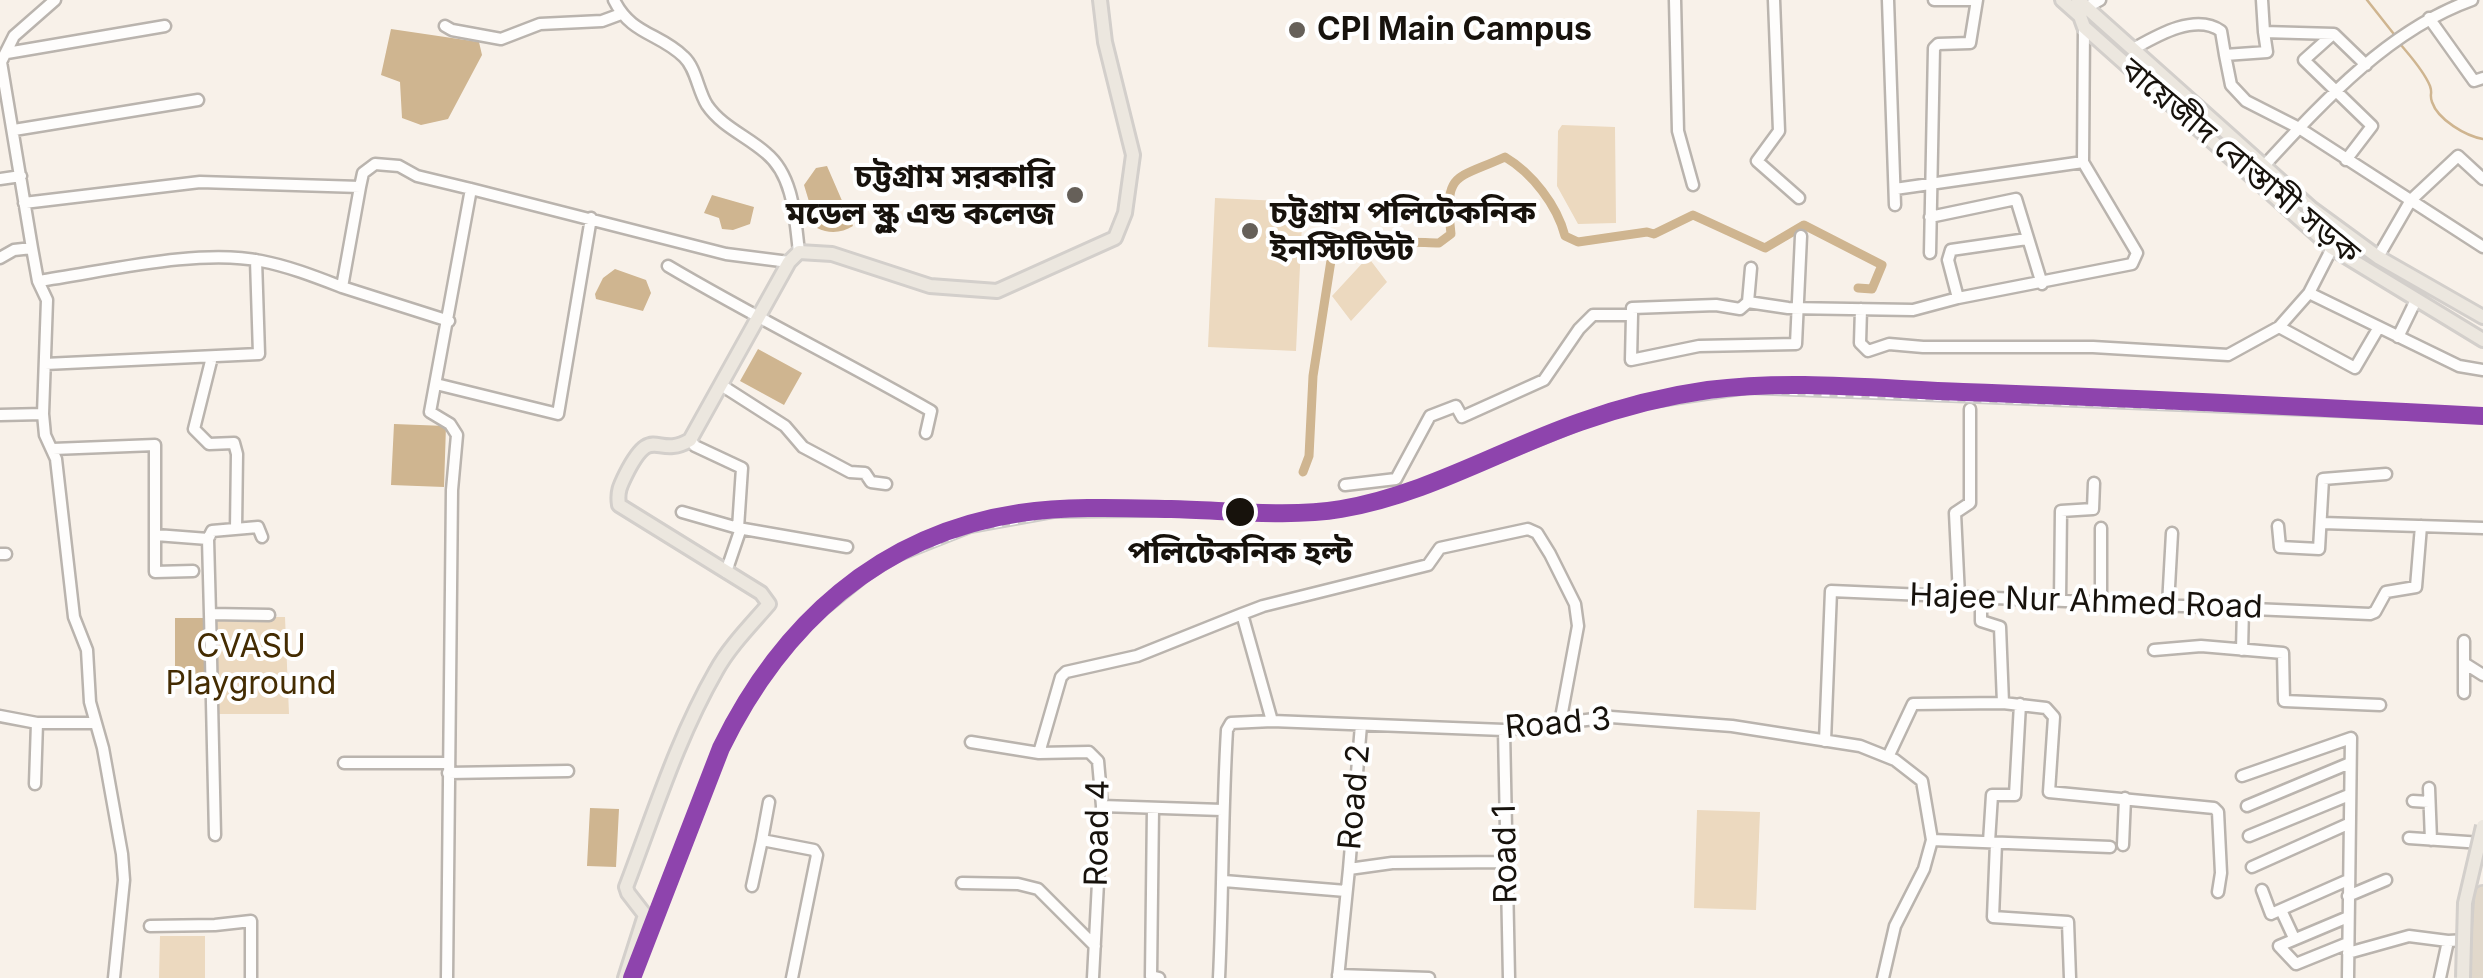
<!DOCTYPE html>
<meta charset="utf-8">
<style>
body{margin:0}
canvas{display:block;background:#f8f1e9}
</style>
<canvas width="2483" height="978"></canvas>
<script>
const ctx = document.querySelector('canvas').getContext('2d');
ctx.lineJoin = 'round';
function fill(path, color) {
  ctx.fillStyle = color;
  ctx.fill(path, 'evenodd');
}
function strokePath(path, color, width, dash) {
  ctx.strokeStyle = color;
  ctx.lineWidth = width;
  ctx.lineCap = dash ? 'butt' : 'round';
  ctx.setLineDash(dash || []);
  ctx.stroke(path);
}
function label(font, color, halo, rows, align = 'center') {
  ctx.font = font + ' Inter,"Noto Sans Bengali",sans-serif';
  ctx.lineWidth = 8;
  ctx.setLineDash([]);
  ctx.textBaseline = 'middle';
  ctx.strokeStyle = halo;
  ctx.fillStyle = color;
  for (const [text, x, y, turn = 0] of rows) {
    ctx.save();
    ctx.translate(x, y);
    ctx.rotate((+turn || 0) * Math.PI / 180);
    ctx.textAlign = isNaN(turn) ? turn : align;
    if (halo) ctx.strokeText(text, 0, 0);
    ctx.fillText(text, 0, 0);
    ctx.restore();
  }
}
const green = new Path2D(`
 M1562 125 1615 127 1616 223 1578 224 1557 186 1558 131Z
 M1215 198 1303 202 1296 351 1208 347Z
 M1368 257 1387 282 1351 321 1332 296Z
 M213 617H285L289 714H217Z
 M1697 810 1760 812 1756 910 1694 908Z
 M160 936H205V978H159Z`);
const water = new Path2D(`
 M391 29 479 42 482 55 448 119 421 125 402 118 400 82 381 75Z
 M827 166 853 226C842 233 829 234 817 228L804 185 816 168Z
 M712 195 754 207 750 224 733 230 722 229 719 218 704 213Z
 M615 269 646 280 651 293 643 311 596 299 595 294 603 278Z
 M758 349 802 373 784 405 740 381Z
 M394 424 446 426 444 487 391 485Z
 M175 618H205V682H175Z
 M590 808 619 809 616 867 587 866Z`);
const stream = new Path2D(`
 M2367 0 2397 38
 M2401 45C2411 57 2424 71 2430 86 2433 95 2429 93 2432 102 2438 120 2466 136 2483 139`);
const canal = new Path2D(`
 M1303 472 1309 456 1313 376 1332 254C1365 238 1403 242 1439 243L1451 234C1444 171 1455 180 1505 157 1532 173 1557 205 1565 236L1578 242 1647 232 1654 234 1693 215 1765 248 1804 225 1882 265 1872 289 1858 288`);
const minor = new Path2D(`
 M55 0 14 36 1 62 32 248 38 281 47 300 43 414 45 435 56 459 74 617 87 650 90 702 103 748 122 854 124 880 114 978
 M614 0C631 35 660 33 684 57 696 68 698 91 707 105 722 127 747 136 766 153 794 176 795 219 799 252
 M1675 0 1678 131 1693 185
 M1774 0 1779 131 1757 161 1799 198
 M1888 0 1895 205
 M2262 0 2264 32
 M2085 8 2100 0
 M2429 18 2474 81 2483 78
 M445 26 452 30 501 39 540 24 602 21 621 14
 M2333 34 2304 60 2372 126 2346 160
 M2135 48C2158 35 2196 13 2221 31L2225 55 2267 52 2264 32 2334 34 2366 65
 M7 53 165 26
 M2225 55 2231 85 2246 101 2299 128 2483 247
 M14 130 198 100
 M2263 167C2323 102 2388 30 2472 0
 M0 179 21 176
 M360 187 363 173 375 164 399 166 417 176 471 189
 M1895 189 2083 162
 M24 203 200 182 360 187 342 287 449 321
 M1930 217 2016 199 2042 284
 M1930 253 1934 48 1938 44 1970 43 1977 0H1934
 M2378 257 2411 200 2458 156 2483 179
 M0 258 14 250 32 248
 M668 266C754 317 844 361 931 411L926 433
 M1751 268 1748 302 1788 308 1913 310 1958 298 2132 264 2137 253 2083 162 2084 27
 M38 281C103 272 198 248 261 261 288 266 316 277 342 287
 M2309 293 2332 248
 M1958 298 1948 260 1951 250 2027 239
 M1861 309 1860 343 1868 351 1889 344 1923 347H2093L2228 355 2279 327 2309 293 2459 366 2483 370
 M1632 315 1631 360 1699 346 1796 344 1801 236
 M2279 327 2355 368 2379 327
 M2398 337 2416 300
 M212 357 194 429 209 444 234 443 237 454 236 529
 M45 364 259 354 256 260
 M436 384 558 414 591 218
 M721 385 785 426 803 447 850 472 865 473 871 482 886 484
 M0 415 43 414
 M690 440 695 446 742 468 738 528
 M53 449 155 445V572L193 571
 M1345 485 1396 479 1430 416 1456 406 1462 417 1544 380 1579 329 1593 315H1632V308L1716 305 1740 309 1748 302
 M682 512 738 528 847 547
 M2322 523 2483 528
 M2278 526 2280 547 2319 549 2323 479 2386 474
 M156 535 208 539 212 531 258 527 262 537
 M208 539 210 614 269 615
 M0 554H6
 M726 572 741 528
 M1959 596 1955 513 1970 503V409
 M1981 597V621L2000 627 2003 703
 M2060 600 2061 511 2093 509 2094 483
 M2101 602V528
 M2168 605 2172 533
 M210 614 215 835
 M2154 650 2201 646 2283 653 2284 701 2380 705
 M2242 650 2243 608
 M2464 663 2483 675
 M2464 693V641
 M0 716 37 723H95
 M1272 721 1242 614 1263 606 1428 565 1440 548 1528 529 1537 533 1550 554 1575 604 1578 626 1560 723
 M1504 730 1509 978
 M1825 741 1831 591 2370 614 2375 612 2386 592 2416 587 2421 526
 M971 742 1039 753 1089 752 1098 761 1102 806 1093 978
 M1039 753 1061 677 1066 672 1137 656 1242 614
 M1888 757 1913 704 2003 703 2046 708 2054 717 2049 792 2214 808 2218 812 2221 873 2218 892
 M344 763H449
 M448 773 568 771
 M2242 776 2351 738 2348 978
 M35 784 37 723
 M2429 788 2431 840
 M2413 801 2429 802
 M769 802 762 840 814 850 817 855 792 978
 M1102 806 1222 810
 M2247 806 2350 763
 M1153 808 1151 976 1159 978
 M2249 836 2349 795
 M2409 838 2482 843
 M1932 840 2110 847
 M1989 842 1992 795H2015L2020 704
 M1996 843 1993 917 2068 922 2070 978
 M2123 845 2125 798
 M2252 867 2348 824
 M1349 869 1361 725
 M1224 881 1346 891
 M962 883 1018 884 1038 889 1095 946
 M752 886 762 840
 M2262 890 2271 914 2348 880
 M2348 896 2386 880
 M2281 910 2294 938
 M150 926 215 925 251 921V978
 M2348 943 2296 964 2279 946 2348 917
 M2348 953 2409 936 2448 941
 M1338 975 1429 978
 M447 978 452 490 457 435 450 424 430 412 471 189 726 254 789 262
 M1219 978C1223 895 1222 813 1227 730L1231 723 1272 721 1504 730 1611 717 1732 726 1860 746 1895 760 1922 781 1932 840 1924 869 1895 926 1883 978
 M1338 978 1349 869 1392 863 1506 862
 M2440 978 2448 941 2467 940`);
const major = new Path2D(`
 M2062 0 2080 16 2084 27 2332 248 2483 340
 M2078 0 2311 208 2378 257 2483 317
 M625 978 645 915 628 893 626 887C654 814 677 739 716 671 729 647 751 625 769 604L761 593 619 505C617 492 620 486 626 474 653 421 656 460 690 440L789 262 799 252 832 254 930 286 997 291 1115 238 1125 213 1133 155 1105 42 1100 0`);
const highway = new Path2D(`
 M2477 978 2483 894`);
const rail = new Path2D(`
 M637 978 723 752 767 676 805 630 869 578 898 560 971 531 1054 516 1340 513 1405 498 1600 420 1647 407 1748 392 2483 421`);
const majorBridge = new Path2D(`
 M2463 978 2465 903 2483 826`);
const rail1 = new Path2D(`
 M632 978 721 748C781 625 879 534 1020 513 1069 506 1121 508 1171 509 1224 510 1289 518 1341 509 1425 495 1500 450 1580 422 1622 407 1665 396 1708 390 1792 379 1880 389 1963 392 2137 398 2310 407 2483 416`);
const markers = [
 [1297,30,10,"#666059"],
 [1075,195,10,"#666059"],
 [1250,231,10,"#666059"],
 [1240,512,16,"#17120c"]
];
const poiNames = [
 ["CPI Main Campus",1317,30],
 ["চট্টগ্রাম সরকারি",1055,177,"right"],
 ["মডেল স্কুল এন্ড কলেজ",1055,214,"right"],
 ["চট্টগ্রাম পলিটেকনিক",1270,213],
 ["ইনস্টিটিউট",1270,250]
];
const streetNames = [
 ["বায়েজীদ বোস্তামী সড়ক",2240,162,40],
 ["Hajee Nur Ahmed Road",2086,602,2],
 ["Road 3",1558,724,-5],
 ["Road 2",1355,797,-85],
 ["Road 4",1098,833,-89],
 ["Road 1",1506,854,-91]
];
const stopNames = [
 ["পলিটেকনিক হল্ট",1240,553]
];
const parkNames = [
 ["CVASU",251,647],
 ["Playground",251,684]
];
fill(green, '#ecd9bf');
fill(water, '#cfb590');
strokePath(stream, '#cfb590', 2.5);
strokePath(canal, '#cfb590', 9);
strokePath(minor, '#bab4ae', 15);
strokePath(major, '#d3cfcb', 18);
strokePath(highway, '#d3cfcb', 20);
strokePath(minor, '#fefdfc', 10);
strokePath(major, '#ece7df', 12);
strokePath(highway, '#e1d8cb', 15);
strokePath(rail, '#ceccc9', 6);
strokePath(rail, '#fff', 2.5, [8]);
strokePath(majorBridge, '#d3cfcb', 18, []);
strokePath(majorBridge, '#ece7df', 12);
strokePath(rail1, '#8e44ad', 18);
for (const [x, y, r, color] of markers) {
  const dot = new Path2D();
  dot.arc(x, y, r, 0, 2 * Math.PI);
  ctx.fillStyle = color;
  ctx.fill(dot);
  strokePath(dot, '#fff', 4);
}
label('bold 32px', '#17120c', '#fff', poiNames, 'left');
label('32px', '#17120c', '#fff', streetNames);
label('bold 32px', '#17120c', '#fff', stopNames);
label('32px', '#442c02', '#fff', parkNames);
</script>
